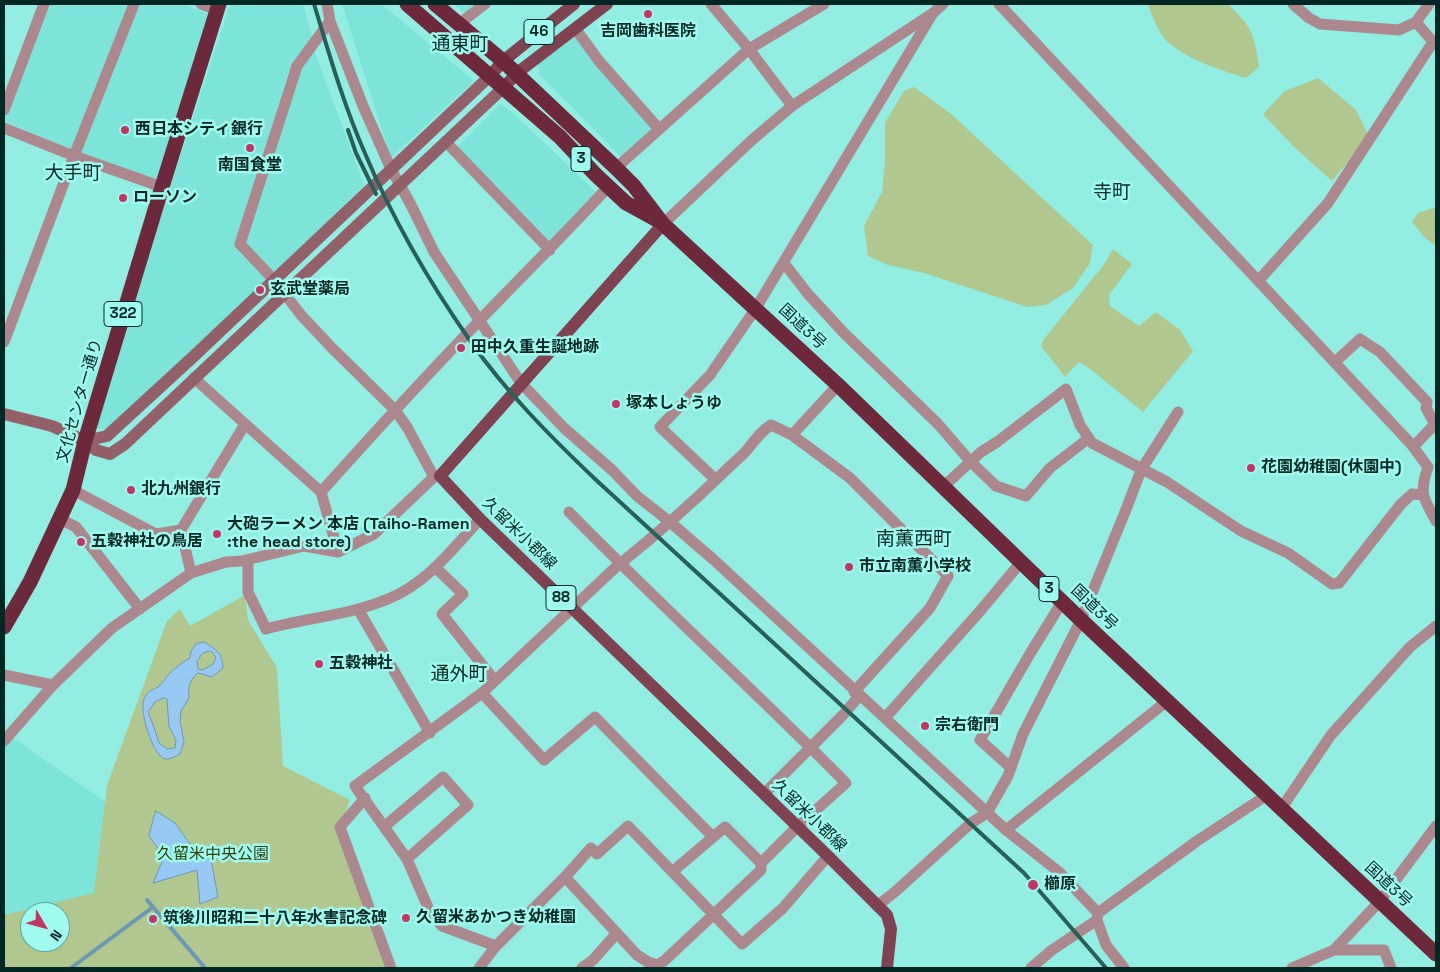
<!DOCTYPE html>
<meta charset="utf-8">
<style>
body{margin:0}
#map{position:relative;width:1440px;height:972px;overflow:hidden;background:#92eee3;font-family:"Space Grotesk",sans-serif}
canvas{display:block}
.frame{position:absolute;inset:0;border:5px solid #002723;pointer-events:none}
.north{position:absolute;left:20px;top:902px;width:50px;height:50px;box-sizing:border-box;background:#9ffbf0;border:1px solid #5fa69e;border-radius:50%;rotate:127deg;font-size:14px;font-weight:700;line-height:20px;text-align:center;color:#002723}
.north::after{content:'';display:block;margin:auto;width:18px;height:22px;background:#c33563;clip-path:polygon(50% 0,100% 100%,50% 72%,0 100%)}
</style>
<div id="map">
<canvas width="1440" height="972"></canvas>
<div class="frame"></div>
<div class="north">N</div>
</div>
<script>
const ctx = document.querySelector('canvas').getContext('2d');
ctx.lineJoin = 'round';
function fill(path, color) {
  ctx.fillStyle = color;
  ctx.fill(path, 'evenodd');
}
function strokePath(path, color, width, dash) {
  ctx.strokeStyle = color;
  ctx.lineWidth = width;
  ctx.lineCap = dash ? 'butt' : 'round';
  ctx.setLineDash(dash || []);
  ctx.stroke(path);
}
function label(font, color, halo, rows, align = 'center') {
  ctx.font = font + ' "Space Grotesk","Noto Sans JP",sans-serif';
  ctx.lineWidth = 5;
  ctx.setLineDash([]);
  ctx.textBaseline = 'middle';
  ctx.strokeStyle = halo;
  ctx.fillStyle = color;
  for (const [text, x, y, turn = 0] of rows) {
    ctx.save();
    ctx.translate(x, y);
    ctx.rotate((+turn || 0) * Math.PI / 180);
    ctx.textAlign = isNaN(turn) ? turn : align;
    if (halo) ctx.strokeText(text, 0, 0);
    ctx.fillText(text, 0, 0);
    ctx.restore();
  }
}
const built = new Path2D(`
 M49 4H128L71 149 4 121Z
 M140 4H183L211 15 157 179 80 154Z
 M230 4H303L312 36 288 74 235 245 267 280 107 429 92 428Z
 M342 4H381L474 81 391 158Z
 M454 4H479L466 15Z
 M575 35 657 129 622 158 539 74 538 63Z
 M314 50 364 185 274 274 246 243 301 68Z
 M500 104 513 113 598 194 550 244 456 148Z
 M13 738 130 819 117 878 60 931V912H30V942L4 955V748Z`);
const green = new Path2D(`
 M1148 4H1228C1253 28 1254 34 1259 67L1246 78C1223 71 1194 62 1174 47 1160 38 1153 19 1148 4Z
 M1318 78 1356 110 1369 137 1332 181 1292 145 1263 114 1285 91Z
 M914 87 950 113 1093 245 1090 263 1073 288 1046 305 1027 307 924 273 888 265 868 256 864 226 882 192 885 161V123L904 91Z
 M1436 207V246L1425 238 1412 222 1418 213Z
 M1113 249 1132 264 1109 295 1110 306 1139 326 1156 312 1180 330 1193 351 1143 412 1089 368 1079 362 1065 377 1041 346 1044 339 1105 263Z
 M245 595 248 620 277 668 283 766 350 800 340 827 389 968H4V915L94 893 107 785 167 621 180 609 190 626ZM30 912H60V942H30Z`);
const water = new Path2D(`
 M204 642C217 650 222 652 223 668L212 677 198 673C189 680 188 688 189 698L181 711 180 721 184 742 180 754C175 756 170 760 165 759 152 755 139 710 144 699 147 691 151 691 158 687 162 684 165 679 168 675 174 669 182 662 190 658L191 651 196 644ZM210 651 213 653 216 658 213 664 203 670 198 669 197 661 202 654ZM164 698 167 699 169 727 176 740 175 748 167 749 159 743 155 730 148 712 155 702Z
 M156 811 175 823 200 858 211 859 218 897 200 904 197 870 153 883 164 857 149 836Z`);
const stream = new Path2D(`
 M147 900 205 968
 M71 968 153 907`);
const street = new Path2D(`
 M201 4 218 10
 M327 4 330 21 363 106 391 169 410 203 434 252 521 383 564 428 612 470 637 496 670 522 714 560 1006 830 1059 872 1098 913
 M711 4 749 49 792 106
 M999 4 1411 444 1428 467C1419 493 1423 498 1436 521
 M1293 4 1309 18 1320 24 1399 30 1416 22 1429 4
 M459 24 485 4
 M575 28 599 61 659 129
 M4 110 44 4
 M4 128 74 156 162 187
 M446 142 550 250
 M616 168 749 49 824 4
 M663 224 752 140 792 106 933 13 943 4
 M784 263 808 294 844 333 938 424 970 461 996 486 1026 496 1050 468 1089 438
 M1259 280 1328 203 1433 42 1416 22
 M4 342 74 156 134 4
 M1335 362 1360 339 1380 352 1427 402 1426 408 1435 424 1413 447
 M194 378 321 492
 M792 435 850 478 948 576 930 608 854 692
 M716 480 660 427 710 375 756 308 933 13
 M943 487 981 452 997 442 1066 389 1080 425 1092 443 1167 482 1241 531 1288 553 1332 584 1339 583 1401 504 1412 494 1423 495
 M73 490 156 534 181 530
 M569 512C659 604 755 691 846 783L797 827 761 863V870L664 961 657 965 648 962 637 955 565 877 496 946 442 926 430 912 407 859 355 786 482 693 617 566 621 563C657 534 692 503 725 471 732 464 741 457 747 450 755 440 760 432 771 425L792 435 838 385
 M60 519 76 527 140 609
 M338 552 321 492C373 434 425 377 479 321 522 276 567 232 609 186
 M248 560V592L266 629C306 618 350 615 388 599 426 584 453 549 480 519
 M435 567 463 594 442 614 495 681
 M191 573 181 530 245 424
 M358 609 430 733
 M4 675 53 685
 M482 693 544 760 595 717 713 837
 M885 718 981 610 1021 562
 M4 741 53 685 112 628 191 573 226 562 242 561 304 546 338 552 374 534 434 477 407 427 395 410 331 347 301 315 274 280 240 244 297 66 330 21
 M1011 768 980 740 1031 652 1062 602
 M764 794 843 715 860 695
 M365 798 340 827 391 968
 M1281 809 1331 735 1410 647 1436 626
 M385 826 443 777 468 805 407 859
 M1006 830 1167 701
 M672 872 725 827 761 863
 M565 877 591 848 597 854 628 826 742 944 783 908 828 856
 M877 906 896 891 971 823 987 813 1008 776 1023 734 1081 620 1127 507 1141 470 1178 412
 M1097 920 1106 945 1124 968
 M1334 950 1380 901 1436 826
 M479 968 496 946
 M582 968 593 960 617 933
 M1031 968 1052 950 1097 920 1098 913 1197 841 1267 795
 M1292 968 1334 950H1384L1391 968`);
const secondary = new Path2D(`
 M4 414 52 426 85 441 96 450 110 454 125 444 504 87
 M85 441 107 436 194 356 491 75`);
const primary = new Path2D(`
 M491 75 503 61 574 4
 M504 87 517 73 607 4
 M663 224 440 476 480 519 828 856 887 915 891 929 887 968`);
const highway = new Path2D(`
 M407 4 560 137 596 175 626 203 657 220
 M435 4 503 61 616 168 634 186 663 224 838 385 1081 620 1436 954
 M4 627 30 582 73 490 85 441 162 187 219 4`);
const rail = new Path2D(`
 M314 4C329 53 343 103 364 151 392 218 429 282 471 342 506 392 551 437 595 479L1024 873 1106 968
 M348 130 356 153 376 194`);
const markers = [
 [648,14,5,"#c33563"],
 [125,130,5,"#c33563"],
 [250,148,5,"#c33563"],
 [123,198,5,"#c33563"],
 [260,290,5,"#c33563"],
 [461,348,5,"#c33563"],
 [616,404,5,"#c33563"],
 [1251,468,5,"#c33563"],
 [131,490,5,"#c33563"],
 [217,534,5,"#c33563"],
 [81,542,5,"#c33563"],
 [849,567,5,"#c33563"],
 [319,664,5,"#c33563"],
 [925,726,5,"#c33563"],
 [1033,885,6,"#c33563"],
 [406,918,5,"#c33563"],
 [153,919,5,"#c33563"]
];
const shields = [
 [539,32,30],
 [581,159,20],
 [123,314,38],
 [1049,589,20],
 [561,598,30]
];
const shieldNames = [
 ["46",539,32],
 ["3",581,159],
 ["322",123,314],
 ["3",1049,589],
 ["88",561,598]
];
const poiNames = [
 ["吉岡歯科医院",648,32,"center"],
 ["西日本シティ銀行",135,130],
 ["南国食堂",250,166,"center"],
 ["ローソン",133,198],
 ["玄武堂薬局",270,290],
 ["田中久重生誕地跡",471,348],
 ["塚本しょうゆ",626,404],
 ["花園幼稚園(休園中)",1261,468],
 ["北九州銀行",141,490],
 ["大砲ラーメン 本店 (Taiho-Ramen",227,525],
 [":the head store)",227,543],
 ["五穀神社の鳥居",91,542],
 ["市立南薫小学校",859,567],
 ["五穀神社",329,664],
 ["宗右衛門",935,726],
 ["櫛原",1044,885],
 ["久留米あかつき幼稚園",416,918],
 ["筑後川昭和二十八年水害記念碑",163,919]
];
const streetNames = [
 ["国道3号",802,327,43],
 ["文化センター通り",80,401,-74],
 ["久留米小郡線",519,534,44],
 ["国道3号",1094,608,44],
 ["久留米小郡線",809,816,44],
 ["国道3号",1388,885,43]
];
const parkNames = [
 ["久留米中央公園",213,855]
];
const quarterNames = [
 ["通東町",460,45],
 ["大手町",73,174],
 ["寺町",1112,193],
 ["南薫西町",914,540],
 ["通外町",459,675]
];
fill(built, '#7ce4d8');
fill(green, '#b0c78e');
fill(water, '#97c8f4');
strokePath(water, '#6a98b5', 1);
strokePath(stream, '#6a98b5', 4);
strokePath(street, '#ac888e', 11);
strokePath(secondary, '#93606a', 12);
strokePath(primary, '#804251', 12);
strokePath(highway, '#6e283b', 15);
strokePath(rail, '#295f59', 4);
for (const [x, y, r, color] of markers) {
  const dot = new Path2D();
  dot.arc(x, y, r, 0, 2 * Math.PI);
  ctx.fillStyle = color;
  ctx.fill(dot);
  strokePath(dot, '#9ffbf0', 2);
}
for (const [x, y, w] of shields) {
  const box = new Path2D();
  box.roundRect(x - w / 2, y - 12.5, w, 25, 4);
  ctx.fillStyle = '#9ffbf0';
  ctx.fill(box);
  strokePath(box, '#002723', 1);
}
label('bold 15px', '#002723', null, shieldNames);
label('bold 16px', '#002723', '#9ffbf0', poiNames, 'left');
label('16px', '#002723', '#9ffbf0', streetNames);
label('16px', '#334410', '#9ffbf0', parkNames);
label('19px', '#002723', '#9ffbf0', quarterNames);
</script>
